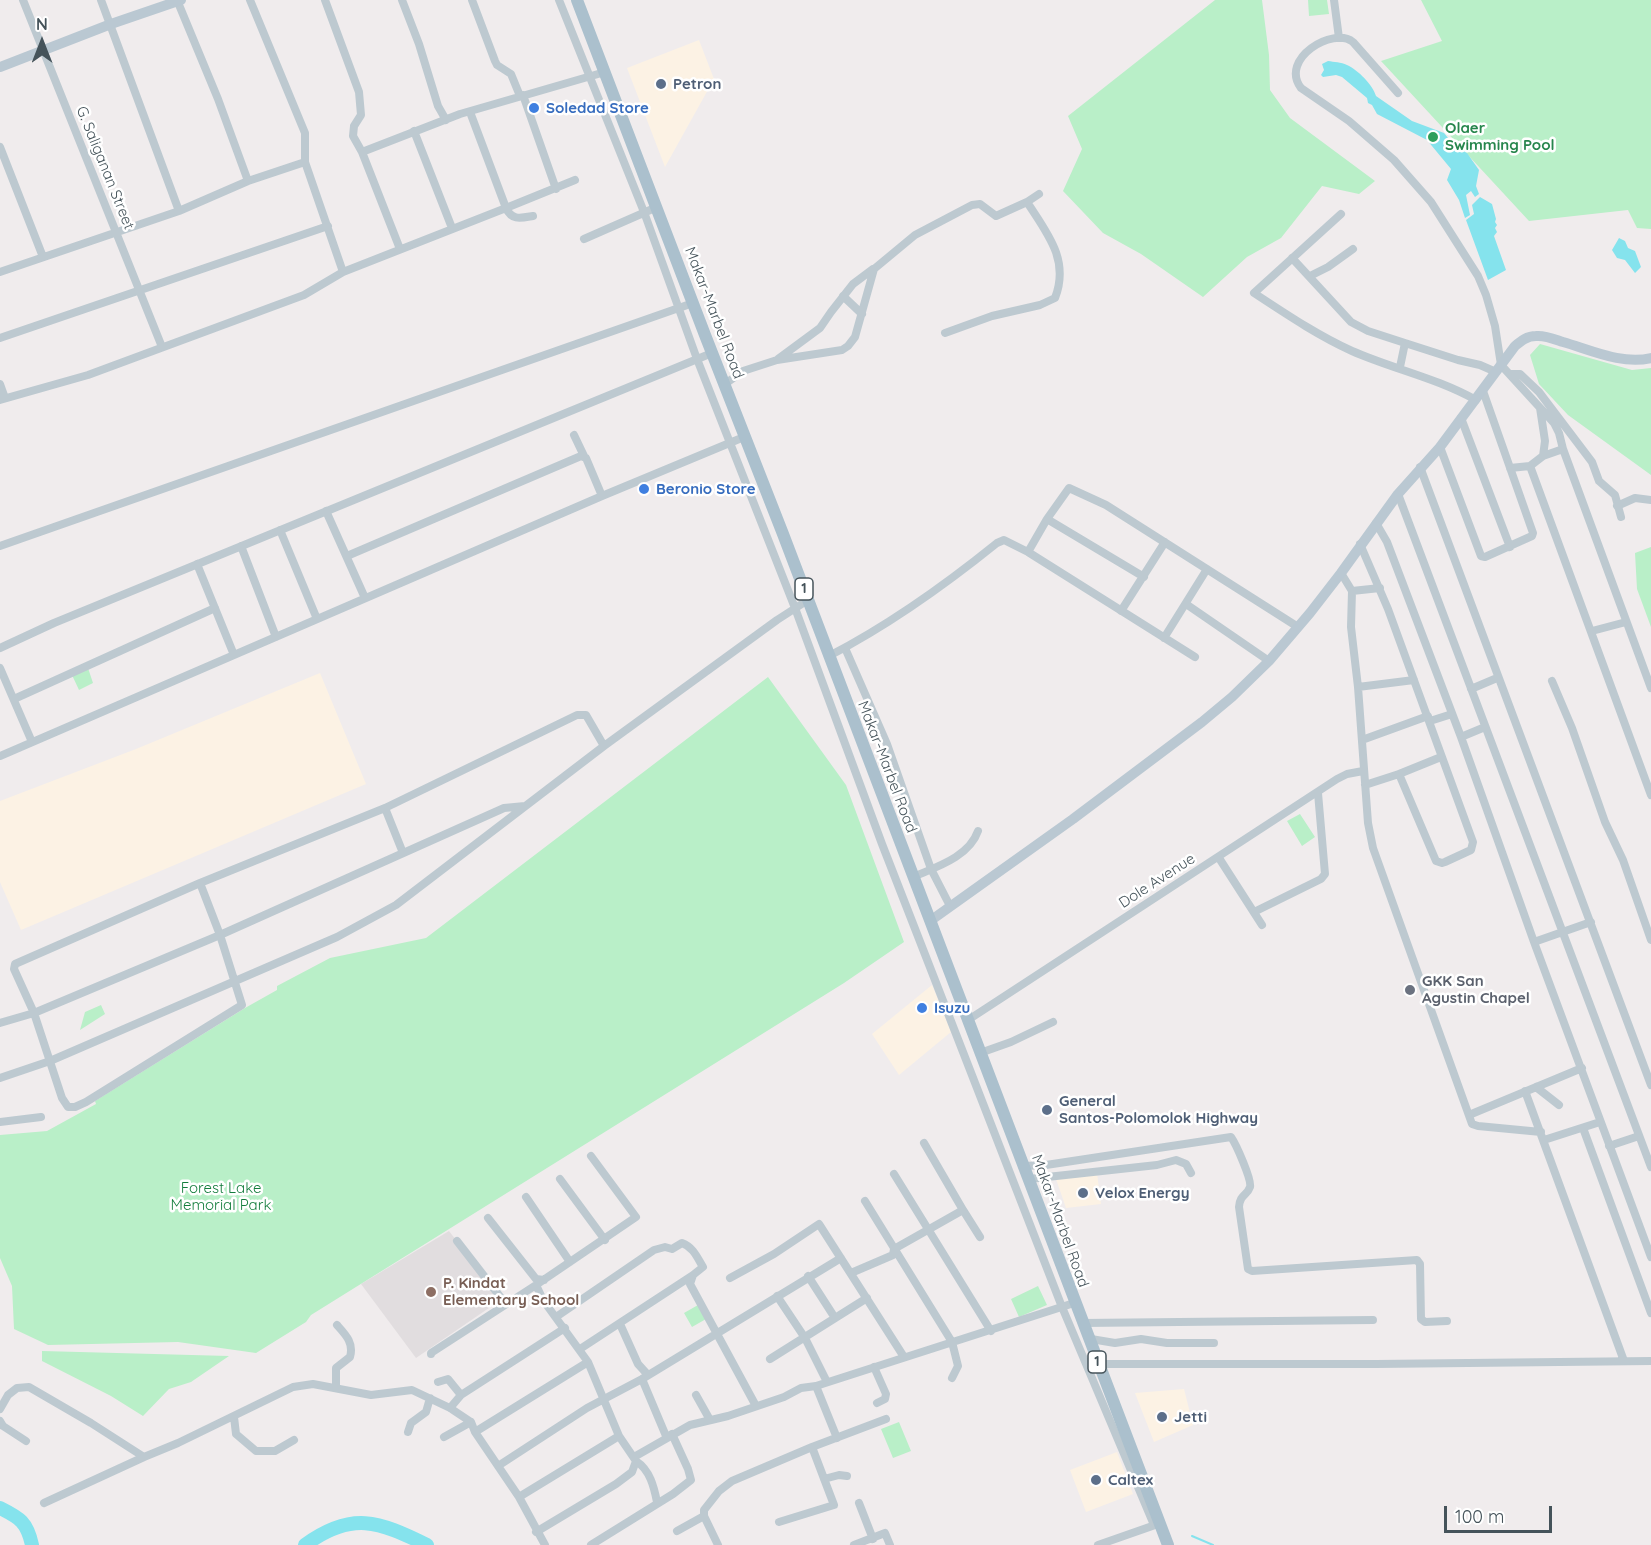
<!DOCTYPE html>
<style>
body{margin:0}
#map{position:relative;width:1651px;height:1545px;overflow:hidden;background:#f0eced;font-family:Quicksand,sans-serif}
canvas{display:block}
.north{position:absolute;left:12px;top:12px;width:60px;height:60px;-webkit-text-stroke:4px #fff;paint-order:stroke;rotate:0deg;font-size:16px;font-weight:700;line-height:24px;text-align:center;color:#45535a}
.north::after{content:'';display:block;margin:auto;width:21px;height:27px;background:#45535a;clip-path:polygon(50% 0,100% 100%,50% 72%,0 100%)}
.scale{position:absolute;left:1444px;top:1506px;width:108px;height:27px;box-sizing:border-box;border:3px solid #45535a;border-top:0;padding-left:8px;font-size:18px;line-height:21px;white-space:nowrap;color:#45535a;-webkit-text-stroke:4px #fff;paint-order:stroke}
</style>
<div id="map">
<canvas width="1651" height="1545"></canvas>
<div class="north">N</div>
<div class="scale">100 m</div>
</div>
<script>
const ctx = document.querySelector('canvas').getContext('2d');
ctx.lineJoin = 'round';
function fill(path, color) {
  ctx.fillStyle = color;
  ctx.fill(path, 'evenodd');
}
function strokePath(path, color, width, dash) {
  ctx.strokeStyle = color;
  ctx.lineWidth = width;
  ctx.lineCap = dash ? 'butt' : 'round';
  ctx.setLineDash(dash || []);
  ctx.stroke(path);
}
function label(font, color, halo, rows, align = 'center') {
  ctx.font = font + ' Quicksand,sans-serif';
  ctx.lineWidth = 5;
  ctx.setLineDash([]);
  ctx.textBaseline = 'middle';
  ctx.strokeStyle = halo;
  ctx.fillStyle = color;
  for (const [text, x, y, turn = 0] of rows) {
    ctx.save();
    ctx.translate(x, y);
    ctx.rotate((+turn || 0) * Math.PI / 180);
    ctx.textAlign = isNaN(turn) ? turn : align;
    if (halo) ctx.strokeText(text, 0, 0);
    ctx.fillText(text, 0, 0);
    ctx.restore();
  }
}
const commercial = new Path2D(`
 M699 40 714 79 665 167 627 68Z
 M320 673 366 784 21 930 0 882V801L136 749Z
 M932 985 951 1032 899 1075 872 1034Z
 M1097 1173 1101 1204 1066 1208 1056 1179Z
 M1184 1389 1193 1425 1154 1442 1135 1393Z
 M1117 1452 1133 1494 1086 1512 1070 1470Z`);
const education = new Path2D(`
 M449 1231 502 1299 416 1358 361 1284Z`);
const green = new Path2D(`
 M1215 0H1262L1269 55 1270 90 1290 118 1375 181 1359 194 1322 186 1281 238 1247 257 1203 297 1141 254 1103 233 1063 191 1082 149 1068 116Z
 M1308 0H1327L1329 14 1309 16Z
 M1421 0H1651V229L1637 228 1628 210 1529 221 1381 61 1442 41Z
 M1540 344 1632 370 1651 368V475L1568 415 1539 384 1530 355Z
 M1651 547V627L1637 589 1635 553Z
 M88 668 93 683 79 690 72 675Z
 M768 677 846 785 904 942 844 983 311 1315 306 1322 256 1353 178 1342 48 1345 14 1329 12 1286 0 1258V1135L47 1131 96 1104 95 1101 245 1008 277 990V986L330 958 426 938Z
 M1300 814 1315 837 1302 846 1287 821Z
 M101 1005 105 1014 80 1030 85 1012Z
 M1038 1286 1047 1305 1019 1317 1011 1299Z
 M698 1305 706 1319 692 1327 684 1313Z
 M42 1351 229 1356 191 1382 169 1389 143 1416 111 1396 42 1361Z
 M899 1422 911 1451 893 1458 881 1429Z`);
const water = new Path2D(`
 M1328 61C1334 62 1341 62 1347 65 1358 70 1373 85 1376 96L1412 121 1444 133 1454 145 1467 153 1479 170 1476 186 1479 194 1475 197 1471 191 1466 195 1470 215 1465 218 1459 200 1447 180 1451 169 1427 140 1377 114 1372 105 1368 103 1367 98 1342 77 1336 75 1323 77 1321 75 1324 70 1322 64Z
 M1480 197 1492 204 1496 219 1495 222 1497 225 1495 228 1497 232 1494 236 1506 270 1488 280 1466 220 1474 214 1472 205Z
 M1619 238 1625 241 1628 248 1635 251 1641 267 1635 273 1625 260 1617 258 1612 250Z`);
const stream = new Path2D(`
 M1192 1536 1213 1545`);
const river = new Path2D(`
 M0 1508C20 1518 27 1522 32 1545
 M305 1545C352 1511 378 1521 427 1545`);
const street = new Path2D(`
 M23 0 162 347
 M101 0 179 211
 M177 0 218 99 248 181
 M250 0 305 133V162L343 272
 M325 0 359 92 361 115 354 126 353 136 362 152 400 249
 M402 0 419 44 438 106 446 120
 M472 0 495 61 497 65 511 74 520 96
 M559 0 644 212 697 359 795 608 882 844 963 1052 1062 1307 1154 1525
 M1334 0 1339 38
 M1398 93 1353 42C1333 26 1279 59 1301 88L1349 121 1394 160 1431 202 1478 276 1486 295 1495 326 1501 365 1554 423 1559 433 1563 449 1651 688
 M523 95 556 189
 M470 112 506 208 575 180
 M414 131 452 228
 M0 147 43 257
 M362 152 460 114 605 72
 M1027 202 1039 194
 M1341 214 1254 293C1286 314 1317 335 1352 351 1393 369 1437 378 1476 400
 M584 239 657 207
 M1292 258 1351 322 1368 331 1405 343 1400 367
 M0 272 179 211 248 181 305 162
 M1310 276 1328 267 1353 249
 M843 296 862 314
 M0 338 328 226
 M1405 343 1458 360 1480 365 1496 372
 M778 359 820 328 831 312 853 284 873 269
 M1510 374H1520L1539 392 1592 462 1599 481 1615 495 1621 517
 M0 384 5 398
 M725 384 743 371 777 360 842 350 848 346 855 337 874 269 915 235 972 205 980 204 996 216 1027 202C1047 233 1070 260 1055 298L1040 305 992 316 945 333
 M0 400 88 375 304 295 343 272 506 208C512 221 521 218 533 216
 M1461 418 1510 547
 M574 435 584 456
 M1440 447 1481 556 1485 557 1532 536 1533 533 1483 391
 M1543 456 1563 449
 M1530 466 1651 795
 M1420 467 1651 1085
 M1510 468 1530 466 1543 456 1545 441 1540 408
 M1398 494 1651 1167
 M1617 506 1635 498 1651 500
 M326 511 365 598
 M1047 519 1144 577
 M1376 523 1387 542 1461 737 1534 942 1651 1257
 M280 530 317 619
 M1360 544 1388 609 1473 842 1471 850 1445 862 1442 863 1436 861 1399 774
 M0 546 693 303
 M241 546 276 637
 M1028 552 1047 519 1069 488 1106 505 1298 627
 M347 556 581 456 586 458 602 496
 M197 564 234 655
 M1341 573 1352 591 1351 627 1358 687 1368 823 1373 848 1472 1124 1478 1126 1541 1132
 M1352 591 1380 588
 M1186 604 1269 661
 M1121 611 1165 542
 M1592 631 1626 622
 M1164 638 1207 569
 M0 648 54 623 712 353
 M845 648 887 744 931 869 950 906
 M829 656C889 625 945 585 997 543L1004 540 1028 552 1195 657
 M0 668 32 742
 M1552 681 1572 728 1605 822 1623 860 1651 940
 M1358 687 1414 680
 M1471 689 1497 678
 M14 699 215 608
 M1430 721 1452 714
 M1461 737 1485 727
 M1362 740 1428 716
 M0 756 602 496 744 437
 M1365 785 1399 774 1441 757
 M385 808 403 853
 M1219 858 1262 925
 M913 877C936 867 969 857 978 831
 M200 883 220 935 242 1005 86 1102 75 1107H68L62 1098 34 1013 14 969 15 964 200 883 385 808 577 715H586L604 746
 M1254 912 1321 879 1325 874 1318 793
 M1534 942 1591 922
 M968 1020 1337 779 1347 774 1363 771
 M0 1023 34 1013 220 935 504 808 525 806
 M980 1053 1011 1042 1053 1022
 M0 1078 50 1061 337 937 396 905 604 746 777 620 808 600
 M1536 1087 1559 1105
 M1525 1091 1624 1361
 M1469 1115 1582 1068
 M0 1122 41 1117
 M1583 1128 1651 1313
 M1544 1140 1600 1122
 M1609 1146 1639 1136
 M1024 1166 1046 1165 1231 1137C1236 1144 1252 1180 1250 1187 1247 1196 1240 1194 1239 1207L1248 1269 1252 1271 1417 1260 1420 1264 1421 1319 1425 1322 1447 1321
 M894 1174 991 1331
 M560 1179 605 1240
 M1029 1179 1157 1165 1176 1160 1186 1164 1191 1173
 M526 1197 570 1262
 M865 1201 952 1342 958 1366 952 1378
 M963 1210 980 1237
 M488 1218 536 1279 544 1280
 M457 1241 505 1303
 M851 1273 893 1255 894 1249 963 1210 924 1143
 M808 1276 835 1318
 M730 1278 774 1254 819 1224 904 1357
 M536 1285 543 1300 588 1362 619 1436 636 1461 632 1472 616 1484 536 1532
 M777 1296 805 1338 827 1382
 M556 1317 654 1250 665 1247 672 1249 682 1243C693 1247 697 1257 703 1267L693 1275 690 1284 756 1406
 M1082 1323 1373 1320
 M620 1324 638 1364 648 1375
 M1088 1337 1091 1339 1115 1343 1141 1339 1167 1343H1214
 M580 1349 693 1275
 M431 1354V1353L536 1285 636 1217 591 1156
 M770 1359 867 1298
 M1098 1364H1376L1651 1361
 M874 1367 886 1394 885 1399 877 1403
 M642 1379 666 1436
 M438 1382 448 1379 461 1395
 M816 1386 837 1438
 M336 1388V1368L350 1357C354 1343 346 1335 337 1325
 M696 1395 710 1420
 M450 1408 461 1395 565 1328
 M0 1409 8 1395 17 1388 29 1387 91 1423 144 1457 44 1503
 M234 1417 236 1434 256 1451H275L294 1440
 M0 1421 3 1426 26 1441
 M408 1432 411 1423 426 1412 430 1398
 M475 1432 519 1497 545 1545
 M444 1437 471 1422
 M144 1457 178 1443 293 1387 313 1384 371 1395 412 1390 450 1408 471 1422 475 1432 588 1362
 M634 1457 690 1425 728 1416 784 1397 801 1388 816 1386 1074 1303
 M636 1461C650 1470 654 1487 657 1502
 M498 1466 587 1408 642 1379 841 1258
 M824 1479 839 1475 847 1476
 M519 1497 619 1436
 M859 1503 873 1539
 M779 1522 834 1505 812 1447
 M677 1531 704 1516
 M591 1545 673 1494 691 1480 688 1469 672 1434
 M718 1545 704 1516V1510L719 1491 732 1481 812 1447 886 1419
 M854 1545 885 1533 890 1545
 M1098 1545 1158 1524`);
const secondary = new Path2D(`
 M0 67 111 24 181 0
 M930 921 1073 819 1202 722 1232 697 1269 661 1310 613 1341 573 1398 494 1440 447 1515 346C1521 341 1527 336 1536 336 1545 335 1554 339 1563 342 1591 350 1622 365 1651 358`);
const primary = new Path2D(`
 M577 0 705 335 783 534 1168 1545`);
const markers = [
 [661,84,6,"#5c6f8a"],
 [534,108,6,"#3f7fe0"],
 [1433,137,6,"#2e9e5b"],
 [644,489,6,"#3f7fe0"],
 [1410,990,6,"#6b7280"],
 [922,1008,6,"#3f7fe0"],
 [1047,1110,6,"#5c6f8a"],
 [1083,1193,6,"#5c6f8a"],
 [431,1292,6,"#8d6e63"],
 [1162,1417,6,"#5c6f8a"],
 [1096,1480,6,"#5c6f8a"]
];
const shields = [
 [804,589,18],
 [1097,1362,18]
];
const shieldNames = [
 ["1",804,589],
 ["1",1097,1362]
];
const serviceNames = [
 ["Petron",673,84],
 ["General",1059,1101],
 ["Santos-Polomolok Highway",1059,1118],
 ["Velox Energy",1095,1193],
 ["Jetti",1174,1417],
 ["Caltex",1108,1480]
];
const shopNames = [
 ["Soledad Store",546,108],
 ["Beronio Store",656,489],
 ["Isuzu",934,1008]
];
const leisureNames = [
 ["Olaer",1445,128],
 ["Swimming Pool",1445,145]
];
const streetNames = [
 ["G. Saliganan Street",105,168,68],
 ["Makar-Marbel Road",714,313,69],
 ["Makar-Marbel Road",887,767,69],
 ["Dole Avenue",1157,881,-33],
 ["Makar-Marbel Road",1060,1221,70]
];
const worshipNames = [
 ["GKK San",1422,981],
 ["Agustin Chapel",1422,998]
];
const parkNames = [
 ["Forest Lake",221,1188],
 ["Memorial Park",221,1205]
];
const educationNames = [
 ["P. Kindat",443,1283],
 ["Elementary School",443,1300]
];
fill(commercial, '#fcf2e4');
fill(education, '#e1dddf');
fill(green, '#b9efc8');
fill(water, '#85e3ed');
strokePath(stream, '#85e3ed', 2);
strokePath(river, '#85e3ed', 14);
strokePath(street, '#bdc9d0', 8);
strokePath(secondary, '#bac8d2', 10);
strokePath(primary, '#abc0cd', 12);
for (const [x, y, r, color] of markers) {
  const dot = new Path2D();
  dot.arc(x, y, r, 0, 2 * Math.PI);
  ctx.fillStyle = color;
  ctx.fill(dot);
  strokePath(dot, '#fff', 2);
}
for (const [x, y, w] of shields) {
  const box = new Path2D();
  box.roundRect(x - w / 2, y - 11, w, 22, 4.5);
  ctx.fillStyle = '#fff';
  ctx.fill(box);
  strokePath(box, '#45535a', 1.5);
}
label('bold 14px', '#45535a', null, shieldNames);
label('bold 15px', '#4e5e75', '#fff', serviceNames, 'left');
label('bold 15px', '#366cbe', '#fff', shopNames, 'left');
label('bold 15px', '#27864d', '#fff', leisureNames, 'left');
label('15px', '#45535a', '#fff', streetNames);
label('bold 15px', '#5b616d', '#fff', worshipNames, 'left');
label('15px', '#147d3d', '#fff', parkNames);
label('bold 15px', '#785e54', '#fff', educationNames, 'left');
</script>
